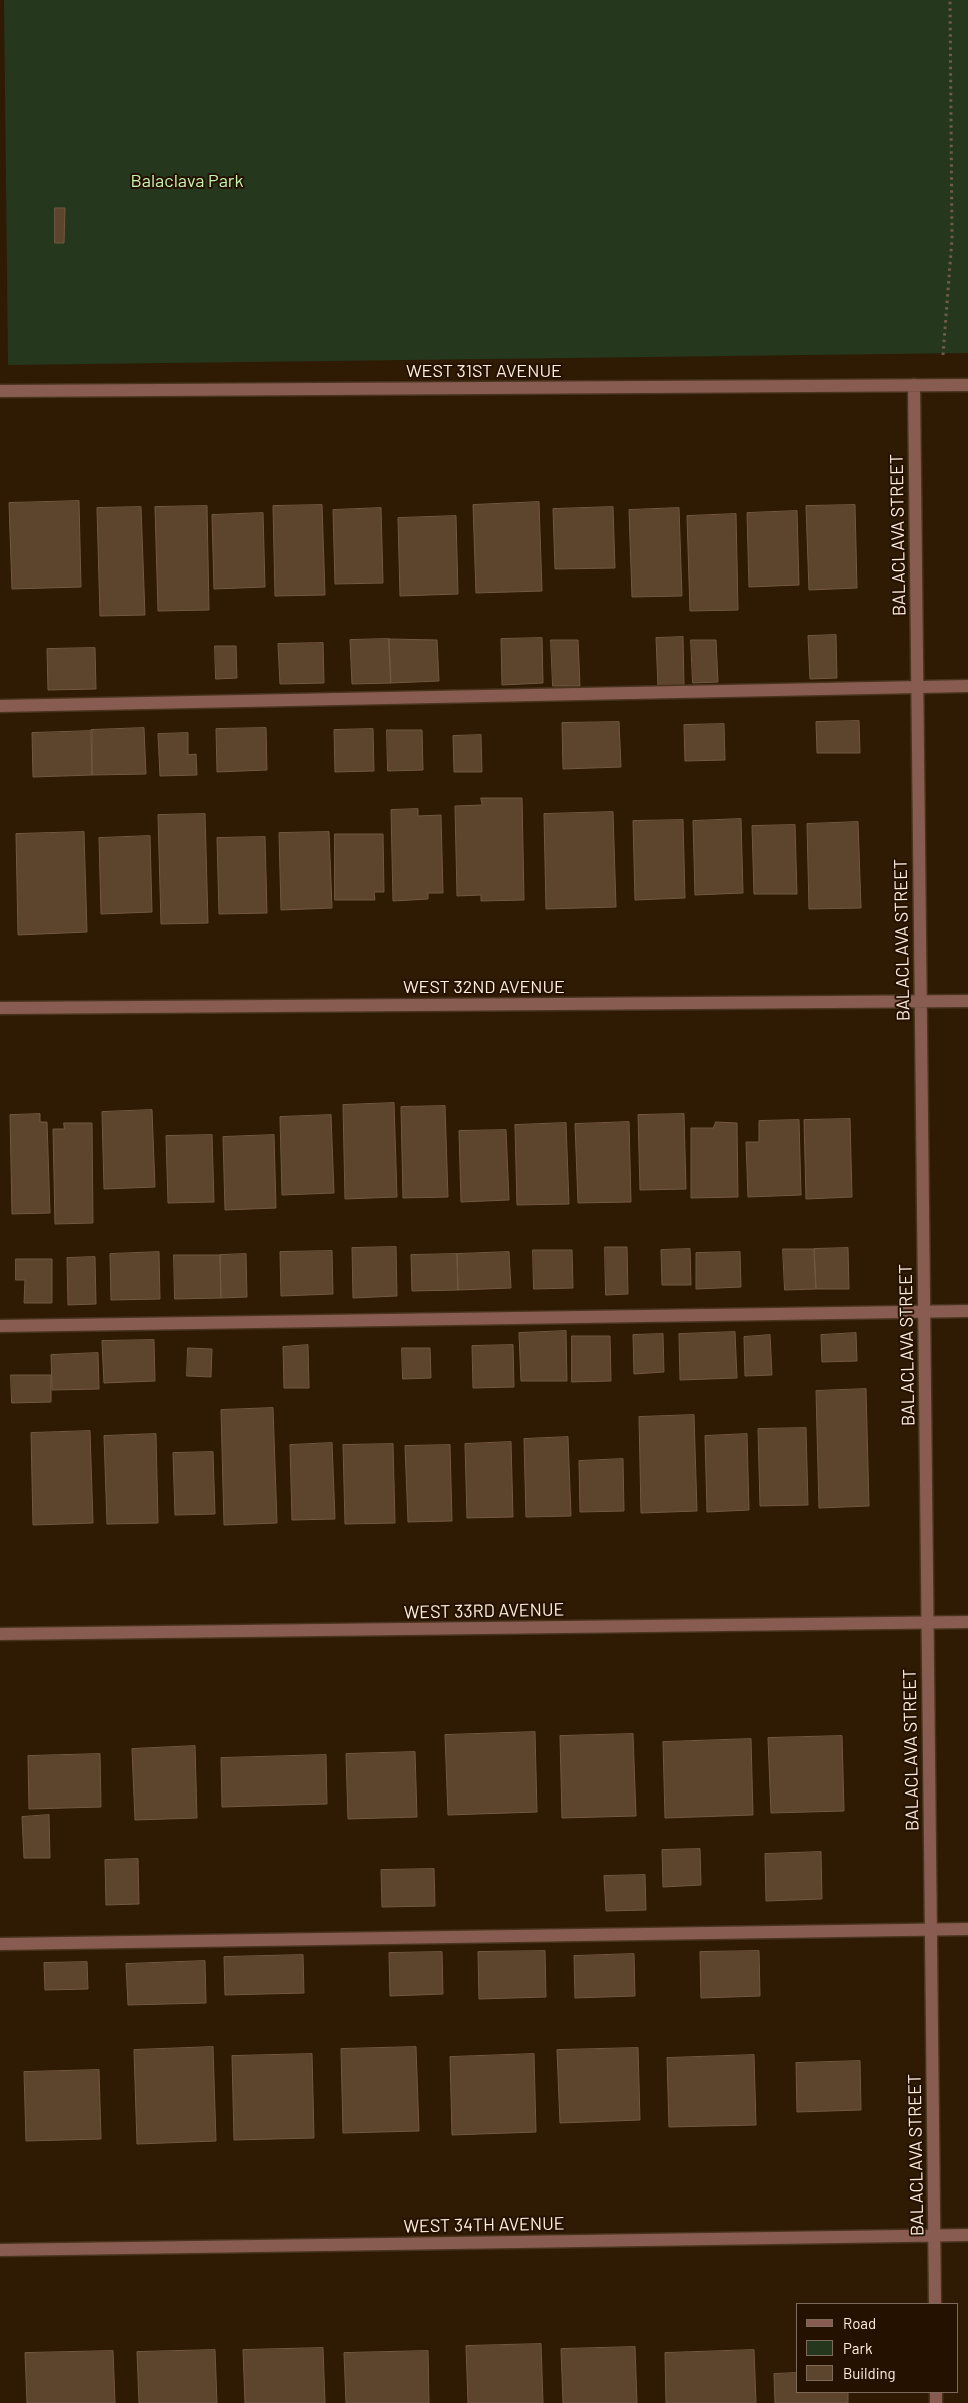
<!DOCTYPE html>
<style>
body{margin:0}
#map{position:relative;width:968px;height:2403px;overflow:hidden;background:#2f1a03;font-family:Barlow,sans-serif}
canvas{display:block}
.legend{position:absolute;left:796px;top:2303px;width:162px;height:90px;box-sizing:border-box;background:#251100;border:1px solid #7c6a5a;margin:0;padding:6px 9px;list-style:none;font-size:15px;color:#feefe1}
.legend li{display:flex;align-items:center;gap:10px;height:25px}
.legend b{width:25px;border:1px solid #7c6a5a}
</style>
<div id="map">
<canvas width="968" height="2403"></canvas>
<ul class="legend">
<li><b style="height:6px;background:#885c51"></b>Road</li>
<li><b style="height:14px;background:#25381d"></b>Park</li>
<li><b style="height:14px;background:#5c442d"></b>Building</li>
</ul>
</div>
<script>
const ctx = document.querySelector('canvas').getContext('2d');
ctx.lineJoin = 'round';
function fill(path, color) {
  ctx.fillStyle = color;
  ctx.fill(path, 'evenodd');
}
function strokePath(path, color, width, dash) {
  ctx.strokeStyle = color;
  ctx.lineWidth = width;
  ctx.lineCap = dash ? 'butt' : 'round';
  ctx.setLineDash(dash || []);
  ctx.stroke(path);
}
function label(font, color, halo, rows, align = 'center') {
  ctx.font = font + ' Barlow,sans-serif';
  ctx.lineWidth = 4;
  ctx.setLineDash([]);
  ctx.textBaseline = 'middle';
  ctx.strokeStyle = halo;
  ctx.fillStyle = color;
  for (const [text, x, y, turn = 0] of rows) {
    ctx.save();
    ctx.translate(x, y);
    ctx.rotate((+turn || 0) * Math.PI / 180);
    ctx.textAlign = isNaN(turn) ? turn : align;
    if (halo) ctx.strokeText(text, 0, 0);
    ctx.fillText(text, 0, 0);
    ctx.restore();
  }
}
const green = new Path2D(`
 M4 0H968V353L8 365Z`);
const building = new Path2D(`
 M55 208H65L64 243H55Z
 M79 501 81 587 12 589 9 503Z
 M539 502 542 591 476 593 473 505Z
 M322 505 325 595 275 596 273 506Z
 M855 505 857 588 809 590 806 506Z
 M207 506 209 610 158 611 155 507Z
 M141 507 145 615 100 616 97 508Z
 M613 507 615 568 555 569 553 509Z
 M381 508 383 583 335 584 333 510Z
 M679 508 682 596 632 597 629 510Z
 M797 511 799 585 749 587 747 513Z
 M263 513 265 587 214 589 212 515Z
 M736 514 738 610 690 611 687 516Z
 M456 516 458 594 400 596 398 518Z
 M836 635 837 678 810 679 808 636Z
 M683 637 684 686 658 687 656 638Z
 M542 638 543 683 502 685 501 639Z
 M389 639 437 640 439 681 391 683Z
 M389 639 391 683 352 684 350 640Z
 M551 640H578L580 686H553Z
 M691 640H716L718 682 693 683Z
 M323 643 324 683 280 684 278 644Z
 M215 646H236L237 678 216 679Z
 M95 648 96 689 48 690 47 649Z
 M859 721 860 753H817L816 722Z
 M619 722 621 767 563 769 562 723Z
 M724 724 725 760 685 761 684 725Z
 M144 728 146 774 92 775 91 730Z
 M266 728 267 770 217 772 216 729Z
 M373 729 374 771 335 772 334 730Z
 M387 730H422L423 770 388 771Z
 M92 731V775L33 777 32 733Z
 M188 733V755L196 754 197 775 160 776 158 734Z
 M481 735 482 772H454L453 736Z
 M481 798H522L524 900 481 901V895L457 896 455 806 482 805Z
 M418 809V816L441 815 443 893H428V899L393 901 391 810Z
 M613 812 616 907 546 909 544 814Z
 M205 814 208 923 161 924 158 815Z
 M741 819 743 893 695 895 693 821Z
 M683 820 685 898 635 900 633 821Z
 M858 822 861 908 809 909 807 824Z
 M795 825 797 894H754L752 826Z
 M84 832 87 932 18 935 16 834Z
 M329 832 332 908 281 910 279 833Z
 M335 834H383L384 892H374L375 900H335Z
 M150 836 152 912 101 914 99 838Z
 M265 837 267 913 219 914 217 838Z
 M394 1103 397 1197 345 1199 343 1105Z
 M445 1106 448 1197 403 1198 401 1107Z
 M152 1110 155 1187 104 1189 102 1112Z
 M40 1114V1122H47L50 1213 12 1214 10 1115Z
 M684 1114 686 1189 640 1190 638 1115Z
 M331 1115 334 1193 282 1195 280 1117Z
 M850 1119 852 1197 806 1199 804 1120Z
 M799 1120 801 1195 748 1197 746 1142H759V1121Z
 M629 1122 631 1202 578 1203 575 1124Z
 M716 1122 737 1123 738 1197 691 1198V1128H713Z
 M64 1123H92L93 1223 55 1224 53 1129H64Z
 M566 1123 569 1204 517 1205 515 1125Z
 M506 1130 509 1200 461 1202 459 1131Z
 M212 1135 214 1202 168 1203 166 1136Z
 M274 1135 276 1208 225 1210 223 1137Z
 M396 1247 397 1296 353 1298 352 1248Z
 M605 1247H627L628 1294 606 1295Z
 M848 1248 849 1289H816L814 1249Z
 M690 1249 691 1285H662L661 1250Z
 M783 1249H814L816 1289 785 1290Z
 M533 1250H572L573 1288 534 1289Z
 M332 1251 333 1294 281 1296 280 1252Z
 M159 1252 160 1299 111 1300 110 1254Z
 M509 1252 511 1288 458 1290 457 1254Z
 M740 1252 741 1287 696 1289V1253Z
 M246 1254 247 1297 221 1298 220 1255Z
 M457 1254 458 1290 412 1291 411 1255Z
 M174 1255H220L221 1298 175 1299Z
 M95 1257 96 1304 68 1305 67 1258Z
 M16 1259H52V1303H24L25 1280H16Z
 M566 1331 567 1381H521L519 1333Z
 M735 1332 737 1378 680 1380 679 1334Z
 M856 1333 857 1361 822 1362 821 1335Z
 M663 1334 664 1372 634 1374 633 1335Z
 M770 1335 772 1375 745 1376 744 1337Z
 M572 1336H610L611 1381 572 1382Z
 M154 1340 155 1381 104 1383 102 1341Z
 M308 1345 309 1388H284L283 1347Z
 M513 1345 514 1387 473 1388 472 1346Z
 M188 1348 212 1349 211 1377 187 1376Z
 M402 1348H430L431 1378 403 1379Z
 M98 1353 99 1389 52 1390 51 1355Z
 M11 1375H51V1402L12 1403Z
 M866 1389 869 1506 819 1508 816 1391Z
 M273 1408 277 1523 224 1525 221 1410Z
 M694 1415 697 1511 641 1513 639 1417Z
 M806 1428 808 1505 760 1506 758 1429Z
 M90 1431 93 1523 33 1525 31 1433Z
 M156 1434 158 1523 107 1524 104 1436Z
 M747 1434 749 1510 707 1512 705 1436Z
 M568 1437 571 1516 526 1517 524 1439Z
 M511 1442 513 1517 467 1518 465 1444Z
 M332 1443 335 1519 292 1520 290 1445Z
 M393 1444 395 1523 345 1524 343 1445Z
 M450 1445 452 1521 408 1522 405 1446Z
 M213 1452 215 1514 175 1515 173 1453Z
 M623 1459 624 1511 580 1512 579 1461Z
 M535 1732 537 1812 448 1815 445 1735Z
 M633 1734 636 1816 562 1818 560 1736Z
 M842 1736 844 1811 771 1813 768 1738Z
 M751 1739 753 1815 665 1818 663 1742Z
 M195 1746 197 1818 135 1820 132 1749Z
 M415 1752 417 1817 348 1819 346 1754Z
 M100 1754 101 1807 29 1809 28 1756Z
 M326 1755 327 1804 222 1807 221 1758Z
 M49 1815 50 1858H24L22 1817Z
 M700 1849 701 1885 663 1887 662 1850Z
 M821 1852 822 1899 766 1901 765 1854Z
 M138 1859 139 1904 106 1905 105 1860Z
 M434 1869 435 1906 382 1907 381 1870Z
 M645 1875 646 1910 606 1911 604 1876Z
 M545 1951 546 1997 479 1999 478 1952Z
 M759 1951 760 1996 701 1998 700 1952Z
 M442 1952 443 1994 390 1996 389 1953Z
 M634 1954 635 1996 575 1998 574 1956Z
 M303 1955 304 1993 225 1995 224 1957Z
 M205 1961 206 2003 128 2005 126 1964Z
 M87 1962 88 1989 45 1990 44 1963Z
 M213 2047 216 2141 137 2144 134 2050Z
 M416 2047 419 2131 343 2133 341 2049Z
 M638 2048 640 2120 560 2123 557 2050Z
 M312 2054 314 2138 234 2140 232 2056Z
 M534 2054 536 2132 452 2135 450 2057Z
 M754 2055 756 2125 669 2127 667 2058Z
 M860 2061 861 2110 797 2112 796 2063Z
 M99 2070 101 2139 26 2141 24 2072Z
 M541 2344 543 2403H468L466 2346Z
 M635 2347 637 2403H563L561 2349Z
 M323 2348 325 2403H245L243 2350Z
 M215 2350 217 2403H139L137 2352Z
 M754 2350 756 2403H666L665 2353Z
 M113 2351 115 2403H27L25 2353Z
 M428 2351 429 2403H346L344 2353Z
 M797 2373V2392H848V2403H775L774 2374Z`);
const path = new Path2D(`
 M943 355 952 239 950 0`);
const service = new Path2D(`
 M0 706 968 686
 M0 1326 968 1311
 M0 1944 968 1929`);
const minor = new Path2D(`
 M914 385 935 2304
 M0 391 968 385
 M0 1008 968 1001
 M0 2250 968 2235
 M936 2392V2403`);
const tertiary = new Path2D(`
 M0 1634 968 1622`);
const parkNames = [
 ["Balaclava Park",187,181]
];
const streetNames = [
 ["WEST 31ST AVENUE",484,371],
 ["BALACLAVA STREET",898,535,-91],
 ["BALACLAVA STREET",902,940,-91],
 ["WEST 32ND AVENUE",484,987],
 ["BALACLAVA STREET",907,1345,-91],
 ["WEST 33RD AVENUE",484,1611,-1],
 ["BALACLAVA STREET",911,1750,-91],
 ["BALACLAVA STREET",916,2155,-91],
 ["WEST 34TH AVENUE",484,2225,-1]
];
fill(green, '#25381d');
fill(building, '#5c442d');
strokePath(building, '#725941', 1);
strokePath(service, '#48341e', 15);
strokePath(minor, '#48341e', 15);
strokePath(tertiary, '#48341e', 15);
strokePath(path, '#705c48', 3, [2.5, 4]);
strokePath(service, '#885c51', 12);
strokePath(minor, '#885c51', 12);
strokePath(tertiary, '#885c51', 12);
label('18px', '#c5f5af', '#251100', parkNames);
label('18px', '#feefe1', '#251100', streetNames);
</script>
